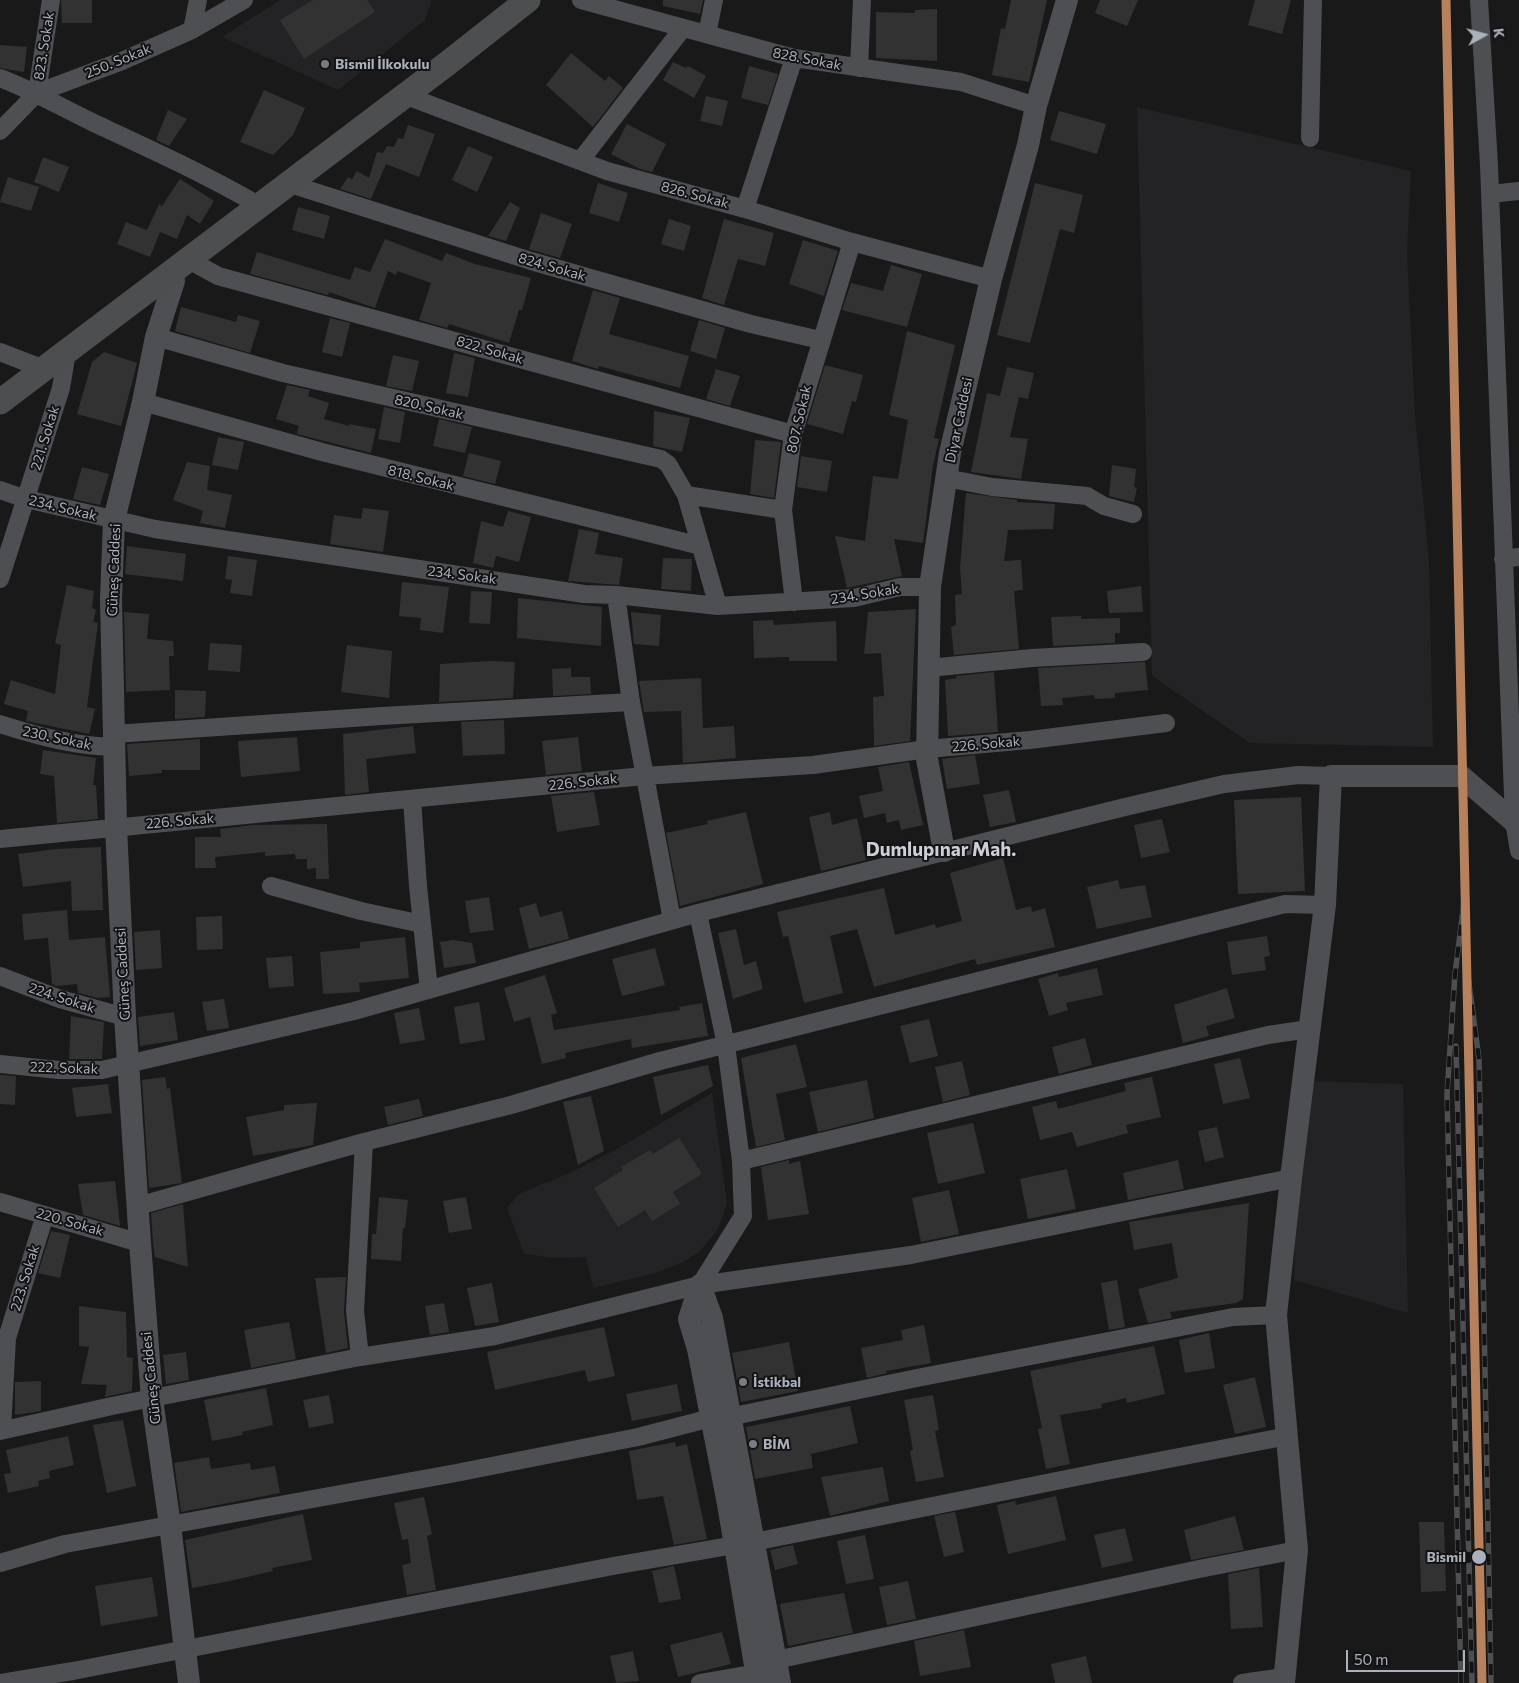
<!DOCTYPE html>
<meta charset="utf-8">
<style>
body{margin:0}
#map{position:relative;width:1519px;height:1683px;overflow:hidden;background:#191919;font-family:Commissioner,sans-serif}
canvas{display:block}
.north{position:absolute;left:1459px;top:10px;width:50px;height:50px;-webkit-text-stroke:4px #131315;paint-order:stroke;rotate:83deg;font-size:14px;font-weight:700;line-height:20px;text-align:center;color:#abb1ba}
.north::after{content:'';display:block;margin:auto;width:18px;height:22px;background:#abb1ba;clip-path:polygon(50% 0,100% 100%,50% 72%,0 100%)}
.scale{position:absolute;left:1346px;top:1650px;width:119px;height:22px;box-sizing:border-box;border:2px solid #abb1ba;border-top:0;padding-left:6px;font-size:15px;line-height:18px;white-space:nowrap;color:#abb1ba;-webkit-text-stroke:4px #131315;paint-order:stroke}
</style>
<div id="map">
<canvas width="1519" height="1683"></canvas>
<div class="north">K</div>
<div class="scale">50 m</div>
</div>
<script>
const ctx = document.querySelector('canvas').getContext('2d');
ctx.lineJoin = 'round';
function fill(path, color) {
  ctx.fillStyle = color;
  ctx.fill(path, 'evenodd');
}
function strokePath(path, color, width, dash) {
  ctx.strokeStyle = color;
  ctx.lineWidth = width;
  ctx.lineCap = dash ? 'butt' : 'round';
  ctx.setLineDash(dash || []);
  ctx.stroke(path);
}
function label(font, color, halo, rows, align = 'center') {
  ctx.font = font + ' Commissioner,sans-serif';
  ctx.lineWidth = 4;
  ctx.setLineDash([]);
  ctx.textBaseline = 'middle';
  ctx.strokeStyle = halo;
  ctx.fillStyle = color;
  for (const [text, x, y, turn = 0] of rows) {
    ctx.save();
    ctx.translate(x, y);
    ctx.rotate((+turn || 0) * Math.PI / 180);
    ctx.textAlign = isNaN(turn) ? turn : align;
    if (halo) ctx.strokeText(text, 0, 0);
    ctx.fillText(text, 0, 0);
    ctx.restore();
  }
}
const built = new Path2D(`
 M280 0H432L425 20 338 90 222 37Z
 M1137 107 1411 171 1407 253 1415 415 1429 561 1433 747 1250 743 1152 676Z
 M1311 1081 1403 1084 1408 1313 1294 1280 1296 1202Z
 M712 1093 727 1203 718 1229 700 1251 683 1262 658 1272 593 1288 586 1257 555 1258 524 1254 507 1208 519 1194 567 1174 619 1148Z`);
const building = new Path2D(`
 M61 0H92V23H62Z
 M313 0H367L375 12 304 59 280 20Z
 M663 0H703L700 14 663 6Z
 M1011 0H1047L1029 82 992 75 1001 28 1005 29Z
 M1100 0H1138L1127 26 1095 13Z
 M1255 0H1291L1282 34 1248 25Z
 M937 9V61L876 58V12L915 13V10Z
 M0 45 27 47 24 72 0 68Z
 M571 53 605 81 609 76 623 88 593 127 546 85Z
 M673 62 686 68 688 66 706 76 694 98 663 80Z
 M749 66 778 74 768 105 741 98Z
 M264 90 305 108 293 135 273 155 240 142Z
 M706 96 728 101 722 126 700 121Z
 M168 110 187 119 169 146 156 140Z
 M1059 111 1106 124 1097 154 1050 140Z
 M627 124 666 144 652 172 640 169 611 154Z
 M408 125 435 134 419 177 386 164 371 199 340 189 348 177 352 179 357 171 369 178 377 152 383 153 387 146 394 147 398 138 403 139Z
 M468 146 493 157 477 192 452 180Z
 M43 157 69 167 59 192 34 182Z
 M8 177 39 187 31 211 0 202Z
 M180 179 214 201 200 224 187 215 177 239 160 232 150 257 117 244 126 222 147 230 159 204 162 206Z
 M598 183 628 193 619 222 589 213Z
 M1035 183 1083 195 1074 233 1060 229 1030 343 997 335Z
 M510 202 520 208 506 241 488 236Z
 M298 207 330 216 324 239 292 230Z
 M541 213 572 224 560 258 529 249Z
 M669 219 691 226 684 251 661 244Z
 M724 219 774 233 765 266 738 259 724 305 702 298Z
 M385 239 442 261 446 253 475 264 531 278 522 310H519L509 343 449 324 447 328 419 320 431 283 397 271 396 275 388 271 375 308 329 292 328 295 250 274 257 252 350 280 355 267 370 272Z
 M803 240 838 251 824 296 789 284Z
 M891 265 922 274 907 327 842 310 851 283 883 291Z
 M593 290 620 298 609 334 689 356 680 388 599 366 598 369 572 361Z
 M181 307 236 322 238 315 260 321 250 353 175 331Z
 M330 318 350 323 342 357 322 352Z
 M699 320 725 328 716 359 690 351Z
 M907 331 955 345 934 438 939 439 933 465 923 543 894 539 902 576 847 588 835 536 865 541 873 476 898 479 908 420 889 415Z
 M104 352 137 363 121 426 77 414 92 362Z
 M454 353 475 358 468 397 446 393Z
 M393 355 419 361 412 391 386 386Z
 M825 365 863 375 856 402 852 401 843 434 807 424Z
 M1007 367 1034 373 1028 399 1019 397 1010 437 1028 439 1021 479 971 472 987 393 1000 396Z
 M716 369 740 376 730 406 706 399Z
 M287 385 310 390 308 396 329 403 324 419 349 426V424L376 429 371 453 297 434 299 426 276 419Z
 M384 407 405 412 400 443 378 439Z
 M654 411 690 418 682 452 653 446Z
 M439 419 472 427 465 453 433 446Z
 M218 437 244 442 238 470 212 465Z
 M755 440 781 442 774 498 750 494Z
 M469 453 501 461 495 484 463 476Z
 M801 456 832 461 827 492 797 487Z
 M187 462 210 466 207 490 232 495 225 528 200 523 203 511 173 500Z
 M1112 465 1136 469 1134 487 1137 488 1134 502 1109 496Z
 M82 467 109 474 100 505 73 499Z
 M966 493 1017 500V502L1055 504 1053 529 1008 530 1004 561 1021 560 1023 590 1014 591 1019 649 954 655 951 627 956 625 955 595 962 594 960 568Z
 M363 508 389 511 383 552 330 544 334 515 361 519Z
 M508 511 531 517 519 562 496 556 493 568 473 563 481 521 503 527Z
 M579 529 599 533 595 554 623 558 619 585 568 581Z
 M127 546 186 554 183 581 125 574Z
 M228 556 257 560 252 596 230 593 232 580 225 579Z
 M663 558 692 559 691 591 661 589Z
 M402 582 449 587 443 633 420 630 421 618 399 616Z
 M67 585 94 591 92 608 96 610 93 622 98 623 87 707 95 709 89 734 26 721 28 711 4 704 11 680 55 694 61 645 55 643Z
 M1141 586 1143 612 1109 613 1107 591Z
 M471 591 492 592 490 624 469 623Z
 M518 598 602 607 601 646 517 638Z
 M916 609 910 741 874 746 873 697 884 696 881 653 864 654 868 612Z
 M124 612 149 614 147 639 173 641 174 656H169L170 690 126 692Z
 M631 612 661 615 659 646 634 644Z
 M1081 616V619L1120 618V633H1115V643L1053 646 1051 617Z
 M773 620 774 625 836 621 837 661H789V657L754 658 753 621Z
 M210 643 242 645 240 672 208 670Z
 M347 645 392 651 389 698 341 692Z
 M490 661 515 662 513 698 439 702 440 664Z
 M1145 662 1148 690 1115 693V698L1095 699 1094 695 1062 698 1063 705 1041 706 1038 668Z
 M571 668V677H590L591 694 553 696 552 669Z
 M994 672 998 732 948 736 945 680 957 678 956 676Z
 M701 678 703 728 734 726 736 758 683 763 681 711 644 712 639 681Z
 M175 690 206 691 205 717 175 719Z
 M504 720 505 754 463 756 461 722Z
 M413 726 416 753 366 759 369 792 345 795 343 734Z
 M297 737 300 771 241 777 238 741Z
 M578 737 582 771 546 775 542 741Z
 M200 739V770H162V773L129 776 127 744Z
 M43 750 96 758 93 785H96L98 819 57 823 54 776 40 774Z
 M975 755 980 784 947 789 942 759Z
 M909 762 923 825 901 830 899 820 887 823 885 813 864 818 859 796 883 791 878 767Z
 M1009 790 1016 822 990 827 983 795Z
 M594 792 600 825 557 832 551 796Z
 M1301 797 1305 891 1238 894 1234 800Z
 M746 812 763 884 680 906 666 833 708 824 707 821Z
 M830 812 832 825 857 818 866 860 821 871 809 817Z
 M1162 819 1170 852 1141 858 1134 825Z
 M327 824 329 879H316V868L307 869V859H296L295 854 265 856V852L215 857 216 868H195V837H221L220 829 253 825Z
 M101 847 103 910 72 911 71 881 23 887 18 854 56 849Z
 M1003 858 1016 910 1031 906 1032 912 1045 908 1055 947 977 965 975 959 874 987 857 929 830 936 843 993 804 1003 788 936 783 937 777 912 884 888 895 935 935 924 936 928 962 921 950 873Z
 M1118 880 1120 889 1145 885 1152 917 1097 929 1087 887Z
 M489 897 494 930 470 933 465 901Z
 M536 903 540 917 562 911 569 939 529 949 519 908Z
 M67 910 69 940 105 937 110 997 98 998 78 993 77 984 56 986 52 984 48 938 24 940 22 914Z
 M222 916 223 949 197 950 196 917Z
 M736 929 744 965 756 961 763 989 733 999 718 933Z
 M160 930 162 968 136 970 134 932Z
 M1267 936 1270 956 1264 957 1266 970 1232 975 1227 942Z
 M405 937 409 978 359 983 360 992 323 994 320 952 360 948V942Z
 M453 940 472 943 476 963 444 968 440 942Z
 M655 948 665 985 622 996 612 959Z
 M292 956 294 986 269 988 266 958Z
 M1097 968 1103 995 1066 1003 1068 1010 1049 1016 1038 979 1058 973 1059 977Z
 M545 975 557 1013 551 1015 554 1030 680 1010 679 1007 702 1003 708 1036 632 1048 631 1039 565 1053 566 1058 542 1064 530 1017 514 1022 504 988Z
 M1227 988 1235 1018 1206 1026 1209 1036 1183 1043 1174 1005Z
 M224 999 229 1028 207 1031 202 1002Z
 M479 1002 485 1040 460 1044 454 1007Z
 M419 1008 425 1040 400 1044 394 1013Z
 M174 1012 178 1040 140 1046 138 1017Z
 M71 1016 104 1022 102 1059H69Z
 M929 1019 938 1056 910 1063 900 1026Z
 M1085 1038 1092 1065 1059 1074 1052 1047Z
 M796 1044 807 1087 776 1094 785 1140 756 1147 741 1058Z
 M1240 1058 1250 1098 1223 1104 1214 1064Z
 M962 1061 970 1095 943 1102 935 1067Z
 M708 1065 713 1086 661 1115 653 1077Z
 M0 1075 16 1076 15 1105 0 1104Z
 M165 1077 167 1089 170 1088 182 1183 149 1188 142 1080Z
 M1152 1077 1161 1117 1126 1125 1128 1133 1077 1147 1072 1132 1040 1140 1032 1107 1056 1101 1058 1109 1126 1091 1124 1083Z
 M867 1080 874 1118 818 1132 809 1092Z
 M108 1084 112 1113 76 1117 72 1088Z
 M591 1096 604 1151 578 1165 563 1102Z
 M419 1099 423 1116 388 1125 384 1107Z
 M317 1103 313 1145 253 1156 246 1117 284 1110V1105Z
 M973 1123 985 1173 938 1184 927 1133Z
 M1217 1127 1224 1157 1205 1162 1198 1131Z
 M679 1138 702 1174 673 1192 680 1204 652 1221 645 1210 618 1227 594 1188 623 1170 621 1167 650 1150 653 1154Z
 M789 1160V1164L800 1161 809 1214 768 1220 761 1167Z
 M1178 1160 1184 1189 1128 1200 1123 1173Z
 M1067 1169 1076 1209 1028 1219 1020 1179Z
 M115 1181 120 1226 83 1215 78 1184Z
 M949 1190 959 1234 921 1242 912 1198Z
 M379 1197 408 1200 405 1228H403L401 1261 371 1259 372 1234H376Z
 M466 1197 472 1229 449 1233 443 1201Z
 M1249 1203 1243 1299 1236 1303 1170 1312 1172 1318 1148 1323 1138 1289 1178 1278 1175 1263 1172 1243 1134 1250 1129 1222Z
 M183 1204 188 1267 155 1257 153 1242 151 1213Z
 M51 1231 70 1235 60 1278 38 1273Z
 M346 1277 344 1312 348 1348 326 1353 315 1278Z
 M1117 1280 1125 1327 1109 1330 1101 1283Z
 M492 1283 499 1322 475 1326 467 1288Z
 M444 1303 449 1332 430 1335 425 1306Z
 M79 1306 126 1312 127 1357 133 1358 132 1391 105 1397 107 1385 81 1384 89 1347 79 1346Z
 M289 1322 296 1359 251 1368 244 1330Z
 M924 1325 931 1363 886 1371 887 1373 867 1378 861 1348 903 1340 901 1330Z
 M604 1327 615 1376 588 1382 585 1370 495 1390 487 1352Z
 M1209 1333 1215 1368 1185 1373 1179 1340Z
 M789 1342 798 1391 741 1402 732 1353Z
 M1154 1346 1165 1394 1127 1403 1126 1398 1101 1404 1102 1408 1060 1415 1070 1464 1046 1469 1038 1429 1042 1428 1030 1371Z
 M186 1352 189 1380 166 1384 163 1355Z
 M1255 1377 1266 1427 1235 1434 1223 1385Z
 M41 1381V1411L15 1415V1382Z
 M677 1384 682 1411 632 1421 626 1394Z
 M266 1388 273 1425 242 1432 243 1435 212 1441 204 1400Z
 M329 1395 334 1423 309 1428 303 1400Z
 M933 1395 939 1430 935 1431 944 1477 916 1482 910 1451 913 1450 904 1400Z
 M850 1406 858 1443 811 1454 813 1468 755 1479 746 1427Z
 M123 1420 136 1486 107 1493 93 1425Z
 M68 1436 74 1465 49 1471 50 1478 38 1481 39 1486 8 1493 4 1474 11 1473 6 1450Z
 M675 1442 676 1447 687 1444 707 1539 674 1545 663 1496 637 1500 629 1451Z
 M209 1457 211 1469 250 1463 251 1470 275 1466 280 1493 181 1512 174 1463Z
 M883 1467 889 1501 830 1516 821 1477Z
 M1056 1496 1066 1540 1008 1554 997 1505 1015 1501 1016 1505Z
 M424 1497 432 1534 427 1536 436 1590 407 1595 402 1565 411 1563 408 1539 402 1540 394 1503Z
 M955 1512 964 1552 944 1557 934 1516Z
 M303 1514 312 1560 272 1568 273 1571 230 1581 192 1588 185 1540Z
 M1235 1516 1244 1550 1191 1560 1184 1530Z
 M1419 1522H1444L1446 1591 1421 1592Z
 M1125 1528 1133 1561 1102 1568 1094 1535Z
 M865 1535 874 1579 846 1584 837 1541Z
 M793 1545 798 1564 775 1570 770 1550Z
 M674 1566 681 1599 659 1603 652 1571Z
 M1259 1568 1263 1627 1231 1629 1228 1574Z
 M152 1577 158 1616 101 1626 95 1586Z
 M908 1581 916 1619 887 1625 879 1587Z
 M844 1593 853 1633 788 1646 780 1604Z
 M964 1630 971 1667 920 1676 914 1641Z
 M722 1632 731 1664 678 1677 670 1645Z
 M633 1651 639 1681 616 1683 610 1656Z
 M1086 1656 1092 1683H1055L1051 1664Z`);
const minor = new Path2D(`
 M581 0 794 58 961 82 1036 106
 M1479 0 1489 165 1514 821 1519 851
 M192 30 198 0
 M707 34 714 0
 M859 68 862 0
 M0 78C34 91 64 109 96 124 152 150 207 175 260 206
 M37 93 51 0
 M404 95 607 171 745 209 852 242 991 279
 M0 131 37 93 122 61 192 30 244 0
 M1310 138 1313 0
 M580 161 683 28
 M287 183 531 261 751 324 820 340
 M1490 194 1519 191
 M745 209 794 58
 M189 260 218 276 793 434
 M156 337 283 373 661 459 668 464 686 495 783 510
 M0 352 44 369
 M143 402 322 452 701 546
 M946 478 992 487 1087 496 1104 506 1133 514
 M0 490 26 499 155 529 584 594 616 595 718 606 854 598 900 587H930
 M686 495 718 606
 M1503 559 1519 557
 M0 579 61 388 67 352
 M616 595 631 702 672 920
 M794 602 783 510 793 434 852 242
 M928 668 1032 658 1143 652
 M0 724C38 736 74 746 114 747
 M114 734 382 716 631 702
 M412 799 418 886 429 990
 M0 839 644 776 813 765 927 749 1030 740 1166 723
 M271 886 361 911 422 924
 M698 913 726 1045 741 1161 743 1216 700 1285
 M0 976 60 999 125 1017
 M0 1064 59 1070H102L354 1011 698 913 1125 807 1224 784 1298 775 1331 776
 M741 1161 1268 1035 1309 1029
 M0 1202 140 1243
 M138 1206 364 1142 511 1105 660 1061 1285 904 1325 905
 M360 1357 355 1311 364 1142
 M729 1417 917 1378 1233 1317 1276 1315
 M2 1430 7 1338 45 1215
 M0 1431 112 1406 360 1357 495 1336 700 1285 911 1255 1291 1178
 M754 1542 1096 1473 1288 1436
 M0 1563 65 1544 456 1473 638 1437 711 1418
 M776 1660 1199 1569 1297 1550
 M1 1683 73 1671 613 1566 735 1545
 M700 1683 757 1673
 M1242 1683 1284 1677`);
const tertiary = new Path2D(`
 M173 270 174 281 156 337 143 402 114 520 111 599 116 827 125 1017 140 1243 152 1399 170 1525 189 1683
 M944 851 927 759 930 587 950 453 991 279 1028 145 1036 106 1067 0
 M700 1285 712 1318 780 1683
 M700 1285 689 1319 698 1349 728 1504 758 1683
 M1284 1683 1297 1550 1276 1315 1291 1178 1325 905 1331 776H1461L1519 826`);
const secondary = new Path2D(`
 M0 402 448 63 528 0`);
const rail = new Path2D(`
 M1466 961 1479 1059 1491 1683
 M1456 1046 1472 1683
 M1461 1683 1447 1094 1455 974 1464 902`);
const rail1 = new Path2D(`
 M1446 0 1482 1683`);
const markers = [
 [325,64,5,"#787c82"],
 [743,1382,5,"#787c82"],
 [753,1444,5,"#787c82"],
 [1479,1557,8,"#abb1ba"]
];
const streetNames = [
 ["823. Sokak",44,46,-81],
 ["828. Sokak",807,59,11],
 ["250. Sokak",118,61,-22],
 ["826. Sokak",695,195,15],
 ["824. Sokak",552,267,16],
 ["822. Sokak",490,350,16],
 ["820. Sokak",429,407,13],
 ["807. Sokak",799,419,-77],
 ["Diyar Caddesi",959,420,-78],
 ["221. Sokak",45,438,-73],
 ["818. Sokak",421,478,14],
 ["234. Sokak",63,508,14],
 ["Güneş Caddesi",114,570,-88],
 ["234. Sokak",462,575,7],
 ["234. Sokak",865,594,-9],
 ["230. Sokak",57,738,12],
 ["226. Sokak",986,744,-5],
 ["226. Sokak",583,782,-6],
 ["226. Sokak",180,821,-5],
 ["Güneş Caddesi",123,974,-93],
 ["224. Sokak",62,998,18],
 ["222. Sokak",64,1068,2],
 ["220. Sokak",70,1222,16],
 ["223. Sokak",25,1278,-73],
 ["Güneş Caddesi",151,1378,-96]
];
const poiNames = [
 ["Bismil İlkokulu",335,64],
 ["İstikbal",753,1382],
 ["BİM",763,1444]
];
const stopNames = [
 ["Bismil",1466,1557]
];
const districtNames = [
 ["Dumlupınar Mah.",941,850]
];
fill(built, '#232325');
fill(building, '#323233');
strokePath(minor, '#4d4f52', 18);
strokePath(tertiary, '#4d4f52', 22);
strokePath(secondary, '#4c4e50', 25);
strokePath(rail, '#4e4f51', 5.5);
strokePath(rail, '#131315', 4, [11]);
strokePath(rail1, '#b6815c', 9);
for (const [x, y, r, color] of markers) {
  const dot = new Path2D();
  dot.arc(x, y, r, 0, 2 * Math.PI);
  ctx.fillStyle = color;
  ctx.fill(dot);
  strokePath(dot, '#131315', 2);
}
label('14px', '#abb1ba', '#131315', streetNames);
label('bold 14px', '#abb1ba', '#131315', poiNames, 'left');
label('bold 14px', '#abb1ba', '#131315', stopNames, 'right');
label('bold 19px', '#cccfd6', '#131315', districtNames);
</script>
